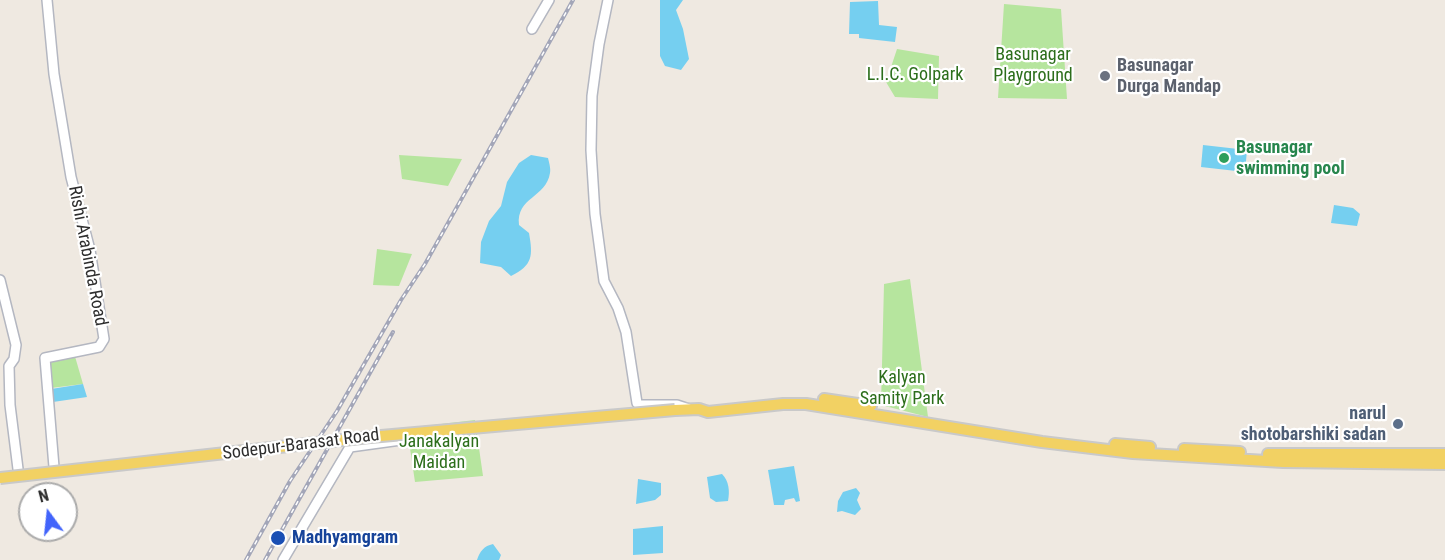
<!DOCTYPE html>
<style>
body{margin:0}
#map{position:relative;width:1445px;height:560px;overflow:hidden;background:#efe9e1;font-family:"Roboto Condensed",sans-serif}
canvas{display:block}
.north{position:absolute;left:18px;top:482px;width:60px;height:60px;box-sizing:border-box;background:#fff;border:2px solid #ababab;border-radius:50%;rotate:345deg;font-size:16px;font-weight:700;line-height:24px;text-align:center;color:#2e2e2e}
.north::after{content:'';display:block;margin:auto;width:21px;height:27px;background:#4264fb;clip-path:polygon(50% 0,100% 100%,50% 72%,0 100%)}
</style>
<div id="map">
<canvas width="1445" height="560"></canvas>
<div class="north">N</div>
</div>
<script>
const ctx = document.querySelector('canvas').getContext('2d');
ctx.lineJoin = 'round';
function fill(path, color) {
  ctx.fillStyle = color;
  ctx.fill(path, 'evenodd');
}
function strokePath(path, color, width, dash) {
  ctx.strokeStyle = color;
  ctx.lineWidth = width;
  ctx.lineCap = dash ? 'butt' : 'round';
  ctx.setLineDash(dash || []);
  ctx.stroke(path);
}
function label(font, color, halo, rows, align = 'center') {
  ctx.font = font + ' "Roboto Condensed",sans-serif';
  ctx.lineWidth = 4.5;
  ctx.setLineDash([]);
  ctx.textBaseline = 'middle';
  ctx.strokeStyle = halo;
  ctx.fillStyle = color;
  for (const [text, x, y, turn = 0] of rows) {
    ctx.save();
    ctx.translate(x, y);
    ctx.rotate((+turn || 0) * Math.PI / 180);
    ctx.textAlign = isNaN(turn) ? turn : align;
    if (halo) ctx.strokeText(text, 0, 0);
    ctx.fillText(text, 0, 0);
    ctx.restore();
  }
}
const green = new Path2D(`
 M1004 4 1061 9 1067 99 998 98Z
 M897 49 939 56 938 99 895 97 886 82Z
 M399 155 462 159 448 186 402 179Z
 M377 249 412 254 399 286 373 285Z
 M910 279 928 417 881 405 884 284Z
 M74 353 83 384 51 388 48 359Z
 M475 420 483 476 415 482 407 428Z`);
const water = new Path2D(`
 M660 0H683L676 10 683 29 689 59 681 70 665 66 660 56Z
 M878 1 879 25 897 27 895 42 859 38V34H849L850 2Z
 M1203 145 1247 150 1245 172 1201 167Z
 M531 155 548 158C549 162 551 169 550 173 546 198 516 197 519 225L529 233C533 256 533 265 511 276L501 267 480 263 481 242 489 221 501 206 507 182 519 163Z
 M1334 205 1353 208 1360 214 1357 226 1331 223Z
 M83 384 87 397 53 402 51 389Z
 M794 466 800 501 796 502 794 498 785 500 784 505H774L768 470Z
 M722 474C729 481 730 491 728 501L716 502 710 498 707 477Z
 M638 479 661 483V495L655 500 636 504Z
 M856 488 860 493 857 500 861 509 855 515 842 511 837 512 838 501 843 492Z
 M663 526V553L633 555V529Z
 M493 544 501 555 499 560H477C480 551 484 546 493 544Z`);
const minor = new Path2D(`
 M47 0 54 74 71 177 90 250 104 339 99 347 45 358 54 467
 M608 0 599 44 592 96 591 150 595 214 604 281 618 308 626 332 637 403 640 405H677L689 409
 M532 29 549 0
 M0 280 16 345 14 359 9 366 10 405 18 469
 M283 560 350 447 430 436`);
const major = new Path2D(`
 M824 399 871 406
 M675 410 699 409 708 412 783 404H806L1042 442 1133 453 1283 462 1445 464
 M1115 444 1150 447
 M1184 449 1240 452
 M1268 454H1445`);
const rail = new Path2D(`
 M246 560 290 481 337 411 401 300 425 264 573 0
 M265 560 393 332`);
const majorBridge = new Path2D(`
 M0 478 370 437 675 410`);
const markers = [
 [1105,76,6,"#6b7280"],
 [1224,158,6,"#2e9e5b"],
 [1398,424,6,"#5c6f8a"],
 [278,538,8,"#1a4fb4"]
];
const parkNames = [
 ["Basunagar",1033,55],
 ["Playground",1033,76],
 ["L.I.C. Golpark",915,75],
 ["Kalyan",902,378],
 ["Samity Park",902,399],
 ["Janakalyan",439,442],
 ["Maidan",439,463]
];
const worshipNames = [
 ["Basunagar",1117,66],
 ["Durga Mandap",1117,87]
];
const leisureNames = [
 ["Basunagar",1236,148],
 ["swimming pool",1236,169]
];
const streetNames = [
 ["Rishi Arabinda Road",87,256,79],
 ["Sodepur-Barasat Road",301,445,-7]
];
const serviceNames = [
 ["narul",1386,414],
 ["shotobarshiki sadan",1386,435]
];
const transitNames = [
 ["Madhyamgram",292,538]
];
fill(green, '#b6e59e');
fill(water, '#75cff0');
strokePath(minor, '#b4b7c1', 12);
strokePath(major, '#c9c9c9', 14);
strokePath(minor, '#fff', 9);
strokePath(major, '#f2d163', 10);
strokePath(rail, '#a3a6b8', 4);
strokePath(rail, '#fff', 1.5, [4.5]);
strokePath(majorBridge, '#c9c9c9', 14, []);
strokePath(majorBridge, '#f2d163', 10);
for (const [x, y, r, color] of markers) {
  const dot = new Path2D();
  dot.arc(x, y, r, 0, 2 * Math.PI);
  ctx.fillStyle = color;
  ctx.fill(dot);
  strokePath(dot, '#fff', 2);
}
label('18px', '#2c6e1b', '#fff', parkNames);
label('bold 18px', '#5b616d', '#fff', worshipNames, 'left');
label('bold 18px', '#27864d', '#fff', leisureNames, 'left');
label('18px', '#2e2e2e', '#fff', streetNames);
label('bold 18px', '#4e5e75', '#fff', serviceNames, 'right');
label('bold 18px', '#164399', '#fff', transitNames, 'left');
</script>
